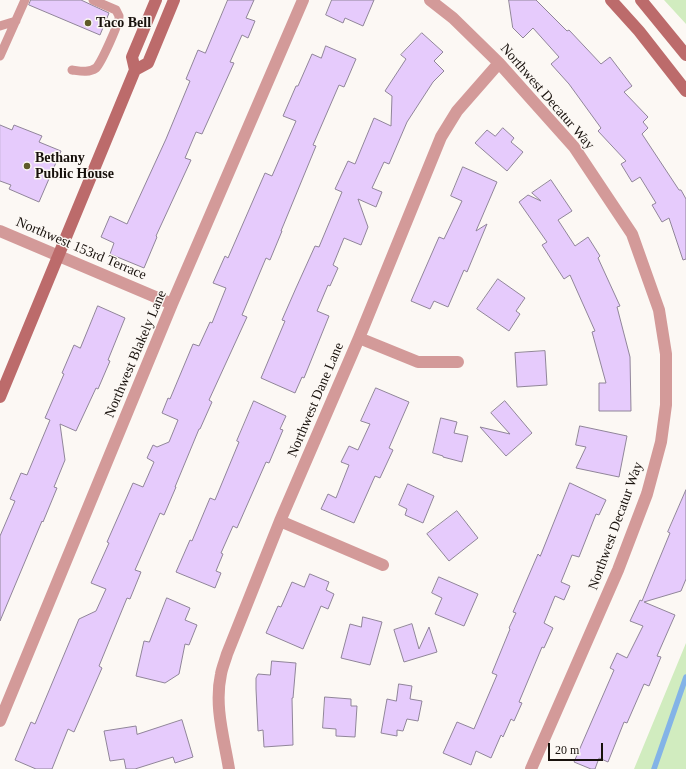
<!DOCTYPE html>
<style>
body{margin:0}
#map{position:relative;width:686px;height:769px;overflow:hidden;background:#fcf8f4;font-family:Georgia,serif}
canvas{display:block}
.scale{position:absolute;left:548px;top:743px;width:55px;height:18px;box-sizing:border-box;border:2px solid #18110c;border-top:0;padding-left:5px;font-size:12px;line-height:14px;white-space:nowrap;color:#18110c;-webkit-text-stroke:3px #fcf8f4;paint-order:stroke}
</style>
<div id="map">
<canvas width="686" height="769"></canvas>
<div class="scale">20 m</div>
</div>
<script>
const ctx = document.querySelector('canvas').getContext('2d');
ctx.lineJoin = 'round';
function fill(path, color) {
  ctx.fillStyle = color;
  ctx.fill(path, 'evenodd');
}
function strokePath(path, color, width, dash) {
  ctx.strokeStyle = color;
  ctx.lineWidth = width;
  ctx.lineCap = dash ? 'butt' : 'round';
  ctx.setLineDash(dash || []);
  ctx.stroke(path);
}
function label(font, color, halo, rows, align = 'center') {
  ctx.font = font + ' Georgia,serif';
  ctx.lineWidth = 3;
  ctx.setLineDash([]);
  ctx.textBaseline = 'middle';
  ctx.strokeStyle = halo;
  ctx.fillStyle = color;
  for (const [text, x, y, turn = 0] of rows) {
    ctx.save();
    ctx.translate(x, y);
    ctx.rotate((+turn || 0) * Math.PI / 180);
    ctx.textAlign = isNaN(turn) ? turn : align;
    if (halo) ctx.strokeText(text, 0, 0);
    ctx.fillText(text, 0, 0);
    ctx.restore();
  }
}
const green = new Path2D(`
 M664 0H686V24Z
 M686 643V769H634Z`);
const stream = new Path2D(`
 M654 769 686 677`);
const building = new Path2D(`
 M31 0H81L109 13 100 35 29 5Z
 M228 0H254L246 18 255 21 248 38 242 35 230 62 234 63 202 134 196 132 185 158 191 160 156 236 157 237 144 268 110 254 114 243 101 237 110 216 127 224 166 139 190 81 186 79 198 50 205 53Z
 M332 0H374L363 26 345 18 343 23 326 15Z
 M509 0H536L567 31 569 30 601 64 610 57 632 86 624 92 648 117 643 122 648 128 642 134 679 190H681L686 199V259L683 260 669 218 662 222 652 205 656 203 640 177 632 182 621 164 626 161 598 131 601 128 569 84 551 64 559 57 533 28 523 38 513 28Z
 M422 33 443 52 434 61 444 71 433 82 407 122 389 164 384 162 372 188 382 192 376 207 358 199 368 227 361 245 344 238 333 265 338 268 330 286 328 285 317 311 329 316 304 378 302 377 295 393 261 378 285 321 282 320 296 288 315 246 319 247 342 192 335 189 348 161 355 164 374 118 391 126 392 96 385 91 406 59 401 55Z
 M326 46 356 59 344 87 339 85 313 145 316 146 281 231H282L270 260 266 258 242 315 247 317 209 400 212 402 200 429H199L175 487H176L164 515 160 513 135 570 141 572 130 599 127 598 99 666 102 668 74 732 68 729 52 769H36L15 760 31 722 35 724 79 619 96 611 106 589 91 583 109 543 107 542 133 483 143 487 154 462 147 458 153 445 157 447 169 442 178 420 162 413 168 398 170 399 193 344 199 346 210 322 212 323 226 288 213 283 225 256 228 258 265 173 272 176 296 121 283 116 296 86H298L312 54 321 58Z
 M0 125 12 130 14 125 42 136 39 142 61 151 39 202 9 189 11 185 0 181Z
 M503 128 514 138 511 142 523 152 507 171 475 143 487 130 495 136Z
 M463 167 497 182 476 231 487 224 467 272 464 270 448 307 434 301 430 309 411 301 439 237 444 239 462 201 451 196Z
 M551 180 572 211 558 220 575 246 588 237 600 256 598 258 620 306 617 307 630 357 631 411H599V383H606L592 332 595 331 570 275 564 279 542 245 547 242 519 202 528 195 541 201 532 193Z
 M498 279 525 298 516 311 520 314 509 331 477 309Z
 M98 306 125 318 108 360 110 361 98 389 96 388 76 431 60 424 65 460 54 487 57 488 43 522 42 521 0 621V536L15 501 10 499 21 473 27 475 50 420 45 418 64 374 62 373 74 345 80 348Z
 M545 351 547 385 517 387 515 353Z
 M376 388 409 402 389 448 393 450 380 478 375 476 354 523 321 509 328 494 336 498 349 465 341 462 349 446 358 450 370 424 361 421Z
 M254 401 286 416 280 429 283 430 269 463 266 462 237 528 233 526 221 553 223 554 216 571 221 573 215 588 176 572 190 540 192 541 210 498 215 500 239 442 237 441Z
 M505 401 532 433 506 456 480 427 510 434 491 413Z
 M441 418 457 422 454 433 468 436 462 462 443 457V456L433 453Z
 M580 426 627 436 619 477 576 468 586 447 576 445Z
 M570 483 606 500 599 515 596 514 579 557 572 555 561 582 570 586 564 600 555 596 544 623 553 628 544 648 542 647 519 702 522 703 514 721 511 719 503 737 501 735 491 758 476 751 471 765 443 753 457 722 474 729 497 675 492 673 510 629 509 628 516 613 513 612 538 554 540 556Z
 M408 484 434 496 423 523 405 515 407 509 399 505Z
 M686 490V579L681 591 644 602 675 615 657 656 661 657 649 686 644 684 627 723 624 722 608 762 599 758 595 769H591L574 762 614 670 610 668 617 653 627 658 643 626 630 621 640 600 642 601 670 533 668 532Z
 M457 511 478 538 449 561 427 534Z
 M310 574 329 582 326 590 334 594 328 609 321 606 303 649 266 633 278 606 281 607 292 582 304 587Z
 M439 577 478 594 464 626 435 614 442 598 432 593Z
 M167 598 190 608 185 620 197 625 189 645 185 644 179 674 165 683 136 676 144 641 149 642Z
 M363 617 382 622 370 665 341 658 350 624 361 627Z
 M412 624 419 649 429 627 437 652 404 662 394 630Z
 M272 661 296 663 293 698H292L293 745 264 747 263 730 258 731 256 689V678L258 674 270 675Z
 M399 684 412 686 410 699 422 701 418 721 407 719 403 731 397 730V736L381 733 387 699 396 701Z
 M325 697 351 699V706H357L355 737 336 736V729L323 728Z
 M182 720 193 757 175 763 173 757 135 769H126L124 759 110 761 104 731 136 726 137 734Z`);
const service = new Path2D(`
 M0 26 16 21
 M0 56 25 0
 M72 70C80 71 89 73 96 68 101 63 120 22 119 16 118 14 117 12 116 10L93 0`);
const minor = new Path2D(`
 M430 0 453 18 499 63 574 147 632 234 659 310 666 354V405L661 442 647 494 618 570 531 769
 M0 231 172 304
 M359 338 418 362H458
 M280 521 383 565
 M0 721 172 304 303 0
 M229 769C224 738 214 706 221 674 222 668 225 661 227 654L280 521 359 338 441 137 457 111 499 63`);
const secondary = new Path2D(`
 M611 0 639 31 686 91
 M641 0 686 55
 M135 70 148 63 174 0
 M0 397 135 70 132 57 156 0`);
const markers = [
 [88,23,4,"#5f5b28"],
 [27,166,4,"#5f5b28"]
];
const poiNames = [
 ["Taco Bell",96,23],
 ["Bethany",35,158],
 ["Public House",35,174]
];
const streetNames = [
 ["Northwest Decatur Way",547,97,49],
 ["Northwest 153rd Terrace",81,249,23],
 ["Northwest Blakely Lane",136,354,-67],
 ["Northwest Dane Lane",316,400,-67],
 ["Northwest Decatur Way",616,526,-70]
];
fill(green, '#d1ecbf');
strokePath(stream, '#83b3e7', 5.5);
fill(building, '#e6cbfc');
strokePath(building, '#908599', 1);
strokePath(service, '#d39a99', 9);
strokePath(minor, '#d39a99', 12);
strokePath(secondary, '#bc6b6b', 12);
for (const [x, y, r, color] of markers) {
  const dot = new Path2D();
  dot.arc(x, y, r, 0, 2 * Math.PI);
  ctx.fillStyle = color;
  ctx.fill(dot);
  strokePath(dot, '#fcf8f4', 1.5);
}
label('bold 14px', '#18110c', '#fcf8f4', poiNames, 'left');
label('14px', '#18110c', '#fcf8f4', streetNames);
</script>
